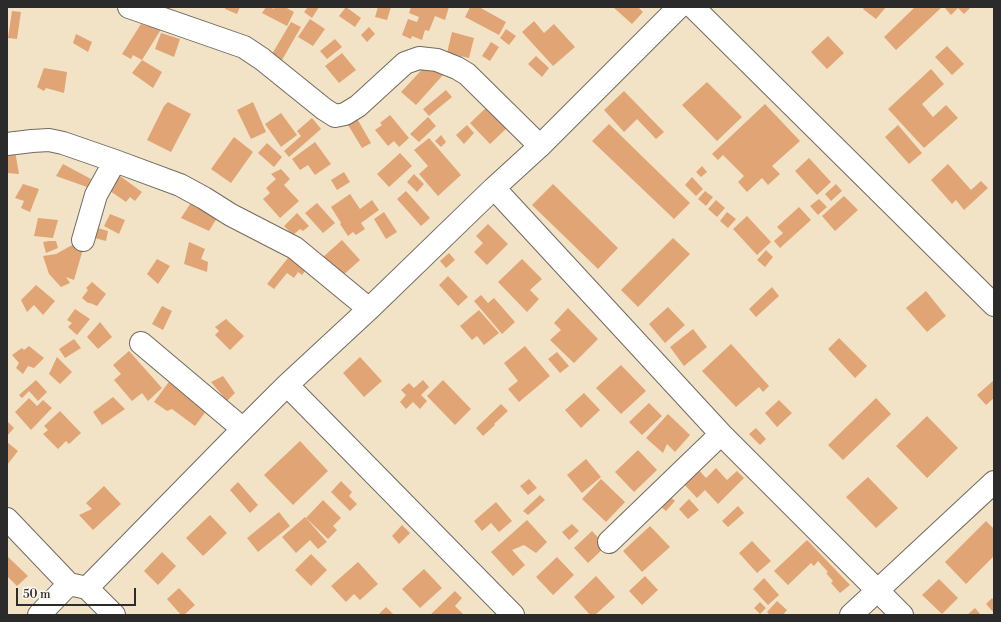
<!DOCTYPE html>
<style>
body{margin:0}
#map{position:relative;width:1001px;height:622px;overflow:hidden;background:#f2e3c6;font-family:"Libre Bodoni",serif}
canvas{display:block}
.frame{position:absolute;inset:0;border:8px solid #2b2b2b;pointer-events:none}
.scale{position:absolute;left:16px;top:588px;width:120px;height:18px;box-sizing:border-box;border:2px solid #2b2b2b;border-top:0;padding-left:5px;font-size:12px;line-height:14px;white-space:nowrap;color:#2b2b2b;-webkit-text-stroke:3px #fbf7ec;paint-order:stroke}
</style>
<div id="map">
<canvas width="1001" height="622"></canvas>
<div class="frame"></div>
<div class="scale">50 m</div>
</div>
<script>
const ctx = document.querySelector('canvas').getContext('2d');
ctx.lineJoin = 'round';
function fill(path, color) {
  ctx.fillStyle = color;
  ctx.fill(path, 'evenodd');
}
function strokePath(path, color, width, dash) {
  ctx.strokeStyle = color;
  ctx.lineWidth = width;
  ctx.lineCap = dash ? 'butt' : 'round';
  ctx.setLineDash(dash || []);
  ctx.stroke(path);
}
const building = new Path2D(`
 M226 7H240L237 14 225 9Z
 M266 7H270L274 9 275 7H285L294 12 287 26 262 13Z
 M308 7H319L312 18 304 12Z
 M346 7 361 18 355 27 339 16Z
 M378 7H391L387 20 375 17Z
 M411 7H449L445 20 435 16 429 31 425 30 422 40 412 36 411 39 402 35 408 19 417 22 419 17 409 13Z
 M470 7H479L506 22 499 35 465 17Z
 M613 7H638L643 12 632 24Z
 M865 7H886L876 19 863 9Z
 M915 7H942L896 50 884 37Z
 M944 7H971L964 14 958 8 951 15Z
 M12 11 21 12 17 39 8 38Z
 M152 16 165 23 142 60 133 55 131 59 122 54 141 24 147 26Z
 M310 19 325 29 313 46 298 37Z
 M534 21 544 33 554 24 575 47 553 66 522 32Z
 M291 22 301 27 282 60 272 54Z
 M369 27 375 34 367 42 361 35Z
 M506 29 516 36 509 45 500 38Z
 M452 32 474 38 469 58 447 53Z
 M161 33 180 39 174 57 155 49Z
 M76 34 92 42 88 52 73 43Z
 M828 36 844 53 827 69 811 52Z
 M335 39 342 47 327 59 320 51Z
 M491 42 499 47 490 61 482 56Z
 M947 46 964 64 952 75 935 57Z
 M342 53 356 70 339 83 325 66Z
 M536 56 549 68 542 77 528 64Z
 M142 60 162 72 153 88 132 73Z
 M429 62 443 75 416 105 401 92Z
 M44 68 67 72 64 93 46 88 44 91 37 87Z
 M931 69 944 84 922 104 933 117 946 105 958 118 924 148 888 109Z
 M707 82 742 117 717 141 682 105Z
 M446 90 452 97 429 116 423 109Z
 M624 91 664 132 656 139 637 119 624 132 604 110Z
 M168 102 191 114 171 152 147 140 164 106Z
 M253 102 266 132 251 139 237 110Z
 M765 104 800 141 772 166 780 174 768 185 762 178 747 192 738 182 744 176 723 155 718 160 712 154Z
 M489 105 509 126 490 144 470 123Z
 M281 113 297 135 281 147 265 124Z
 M355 115 371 143 362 148 345 120Z
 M390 115 409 138 399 147 394 141 388 146 375 130 382 125 380 123Z
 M428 117 436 126 419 142 410 134Z
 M312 118 321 129 289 157 284 151 301 136 297 131Z
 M609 124 690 203 674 219 592 141Z
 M467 125 474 133 464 144 456 135Z
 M898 125 922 153 909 164 885 137Z
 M441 135 446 142 441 147 435 141Z
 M234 137 253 152 231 183 211 169Z
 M429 138 461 175 438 196 419 174 428 166 414 150Z
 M315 142 331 164 315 175 308 165 300 170 292 159Z
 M267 143 282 157 274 167 258 153Z
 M7 146 15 151 19 174 7 173Z
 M400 153 412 166 389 187 377 174Z
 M809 158 831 182 817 195 795 171Z
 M63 164 91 179 87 187 56 176Z
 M948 164 971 190 981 181 988 188 964 210 956 200 952 204 931 180Z
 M702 166 707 172 701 177 696 172Z
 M281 169 290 179 284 185 299 201 280 218 263 199 270 193 266 188 276 179 271 174Z
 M344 172 350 182 337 190 331 180Z
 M414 174 424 184 417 192 407 182Z
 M120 176 142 192 135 201 130 197 126 202 110 191Z
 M692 177 703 189 696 196 685 185Z
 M23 184 39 189 30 212 21 208 24 201 15 198Z
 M553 184 618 248 598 269 532 205Z
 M836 184 842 191 831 201 825 194Z
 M406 191 430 218 421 226 397 199Z
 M705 191 713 197 706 206 698 199Z
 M350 194 360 209 372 200 379 210 361 223 365 229 356 235 353 232 348 236 340 224 341 223 331 207Z
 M844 196 858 210 835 231 822 216Z
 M194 198 220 213 209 231 181 218Z
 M819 199 827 207 818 215 810 206Z
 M716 200 725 208 717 217 708 209Z
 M317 203 335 223 323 233 305 213Z
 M799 207 811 220 780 248 774 241 783 233 777 227Z
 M384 212 397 232 386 239 374 219Z
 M727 212 736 219 728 228 720 221Z
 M297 213 309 226 303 231 300 229 293 235 284 226Z
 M110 214 125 220 119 234 104 226Z
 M747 216 771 242 757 255 733 229Z
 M38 218 58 220 53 238 34 236Z
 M488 224 508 244 487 265 474 252 483 243 476 236Z
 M94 227 108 231 106 241 91 237Z
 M673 238 690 254 638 307 621 290Z
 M342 240 360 260 341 277 323 257Z
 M49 241H56L58 248 46 253 43 242Z
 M189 242 205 249 201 259 208 262 207 272 184 264Z
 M74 244 84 246 74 280 66 277 70 283 61 287 49 274 43 256 56 254Z
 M766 250 773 257 765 267 757 260Z
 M292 253 309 266 302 275 298 272 294 278 287 273 274 289 267 284Z
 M449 253 455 260 446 268 440 261Z
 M157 259 170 266 158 284 147 274Z
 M522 259 542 279 530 290 539 299 527 312 498 282Z
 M448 276 468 297 458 306 439 285Z
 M92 282 106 294 97 306 90 303H88L82 298 88 290 86 288Z
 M36 285 55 301 43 315 34 305 27 312 21 300Z
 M772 287 779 296 756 317 749 309Z
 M926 291 946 316 927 332 906 308Z
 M481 295 488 303 494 298 515 322 502 334 474 301Z
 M162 306 172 311 163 330 152 324Z
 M668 307 685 325 665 343 649 324Z
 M568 308 598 339 574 363 550 340 561 330 554 323Z
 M75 309 90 319 77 335 68 327 72 323 67 320Z
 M479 310 499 333 484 345 477 336 472 340 460 326Z
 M226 319 244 336 230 350 215 335 219 331 215 327Z
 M100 322 112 337 98 349 87 337Z
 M693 329 707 347 684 366 670 347Z
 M839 338 867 366 855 378 828 349Z
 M74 339 81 348 65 358 59 349Z
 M731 344 769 386 763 392 759 387 736 407 702 371Z
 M29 346 44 358 34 368 28 366 23 374 16 368 19 363 12 355 22 348 24 350Z
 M525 346 550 376 519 402 508 389 518 381 504 363Z
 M129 351 162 388 148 401 142 393 132 401 114 380 121 374 113 365Z
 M557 352 569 366 560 373 548 359Z
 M57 357 72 372 60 384 49 374Z
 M360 357 382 381 364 397 343 373Z
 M621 365 646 391 621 414 596 388Z
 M174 375 210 406 195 426 172 409 167 411 154 402Z
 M223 376 235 393 227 401 211 382Z
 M36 380 47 392 38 401 29 391 22 398 19 395Z
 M423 380 429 387 421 395 427 401 420 409 413 402 406 409 400 402 406 395 401 390 409 383 414 388Z
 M443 380 471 409 455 425 427 396Z
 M994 380V398L986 405 977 395Z
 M584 393 600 410 581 428 565 410Z
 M113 397 125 409 102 425 93 412Z
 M29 398 37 406 43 400 52 408 31 430 15 412Z
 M876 398 891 414 843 460 828 445Z
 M779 400 792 413 777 427 765 413Z
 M649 403 662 416 642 435 629 422Z
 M501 404 508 411 494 424 495 425 483 436 476 428Z
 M60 411 81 433 69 444 66 441 58 449 43 434 48 430 44 426Z
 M668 414 690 435 675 452 667 444 663 453 646 438Z
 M927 416 958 448 927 478 896 446Z
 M7 421 14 428 7 436Z
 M756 428 766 439 760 445 749 434Z
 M300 441 328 471 293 505 264 475Z
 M7 442 18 451 7 465Z
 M638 450 657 470 634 492 615 472Z
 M586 459 601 477 582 493 567 475Z
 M696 467 706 478 716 468 727 480 737 471 744 478 718 504 705 490 697 498 681 481Z
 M868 477 898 508 876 528 846 497Z
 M529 479 537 488 528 495 520 486Z
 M601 479 625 502 606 522 582 499Z
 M341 481 352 492 349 496 357 504 350 511 331 492Z
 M238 482 258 505 250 513 230 490Z
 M104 486 121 504 93 530 79 515 92 509 86 503Z
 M667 494 675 501 666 511 658 504Z
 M540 495 545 500 528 515 523 511Z
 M689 499 699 510 688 519 679 509Z
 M323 500 341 518 333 526 337 530 328 539 306 518Z
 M496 502 512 521 499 532 491 523 482 531 474 521Z
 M738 506 744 513 728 527 722 521Z
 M279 512 290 526 258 552 247 538Z
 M210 515 227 533 203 556 186 538Z
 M305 517 327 542 318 549 310 540 296 553 282 537Z
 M527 520 547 542 536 553 524 545 512 550 525 565 513 576 491 552Z
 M986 521 994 529V556L966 584 945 562Z
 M572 524 579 531 569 540 562 532Z
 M402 525 410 533 399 544 392 536Z
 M650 526 670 547 642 572 623 551Z
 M592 531 606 546 588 563 574 548Z
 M807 540 850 585 840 593 831 583 833 581 826 573 828 572 818 561 814 566 811 563 788 585 774 571Z
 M752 541 771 561 757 573 739 553Z
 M162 552 176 566 158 585 144 571Z
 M311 554 327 570 311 586 295 570Z
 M7 556 28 576 17 586 7 576Z
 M557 557 574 575 553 595 536 577Z
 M358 562 378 584 360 600 354 594 346 602 331 586Z
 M424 569 442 588 420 608 402 589Z
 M596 576 615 597 595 615H590L574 597Z
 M645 576 658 590 642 605 629 591Z
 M764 578 779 595 768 605 753 589Z
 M939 579 958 598 942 614 922 595Z
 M179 588 195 605 184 615H181L167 599Z
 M455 591 462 598 455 606 464 615H430Z
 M992 598 994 601V613L986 604Z
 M777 601 787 610 783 615H770L767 612Z
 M760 602 766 608 760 614 754 608Z
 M386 607 394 615H378Z
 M975 608 981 615H967Z`);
const minor = new Path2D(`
 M129 7 244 47 262 59 324 109 335 116 345 114 358 106 405 63 419 58 437 60 457 68 467 74 540 146
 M693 7 994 305
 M7 144 32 141 49 140 63 143 115 161 180 185 204 198 231 215 295 248 369 309
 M494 188 721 434 902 615
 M83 240 96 195 115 161
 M141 343 243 429
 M287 385 513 615
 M7 519 69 584 87 588
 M609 542 721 434
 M39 615 69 584
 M114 615 87 588 243 429 287 385 369 309 494 188 540 146 679 7
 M851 615 878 590 994 482`);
fill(building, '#e1a475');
strokePath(minor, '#716b61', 24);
strokePath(minor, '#fff', 22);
</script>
